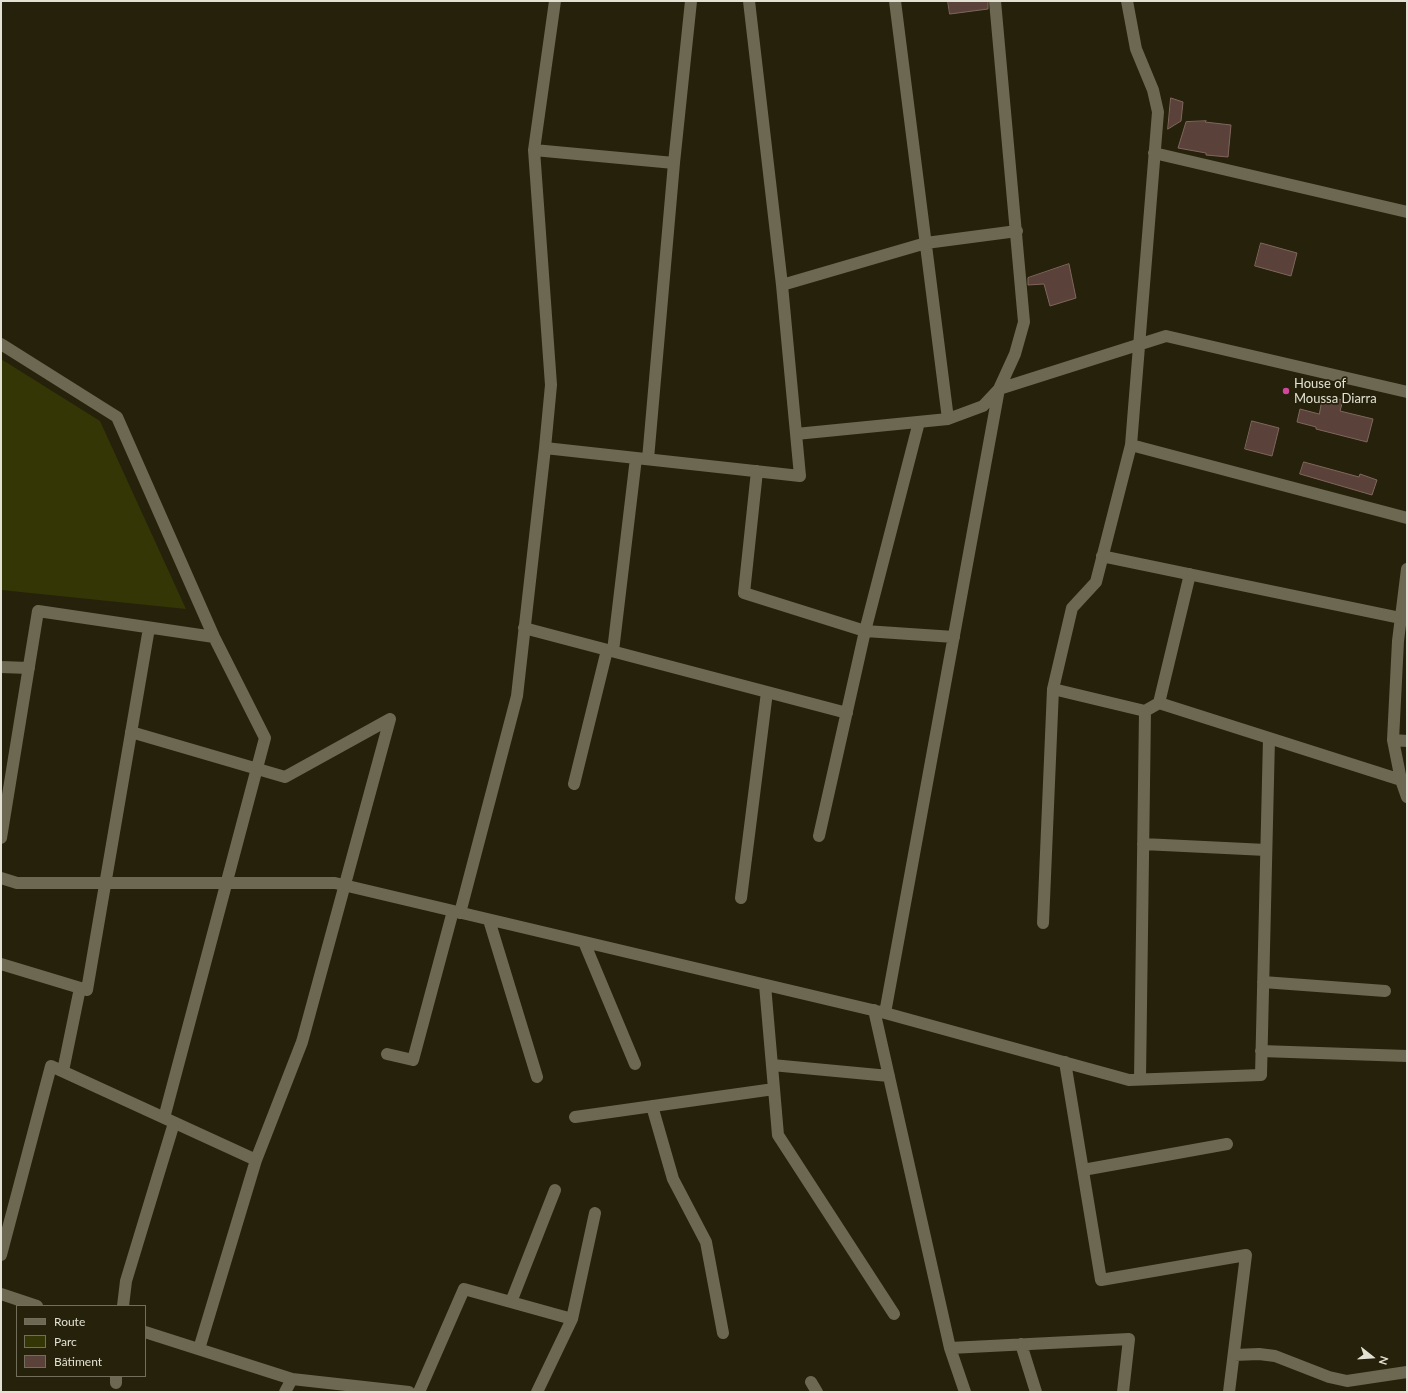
<!DOCTYPE html>
<meta charset="utf-8">
<style>
body{margin:0}
#map{position:relative;width:1408px;height:1393px;overflow:hidden;background:#25210b;font-family:Lato,sans-serif}
canvas{display:block}
.frame{position:absolute;inset:0;border:2px solid #e3e1d3;pointer-events:none}
.legend{position:absolute;left:16px;top:1305px;width:130px;height:72px;box-sizing:border-box;background:#25210b;border:1px solid #716e5b;margin:0;padding:5px 7px;list-style:none;font-size:12px;color:#e3e1d3}
.legend li{display:flex;align-items:center;gap:8px;height:20px}
.legend b{width:20px;border:1px solid #716e5b}
.north{position:absolute;left:1352px;top:1337px;width:40px;height:40px;-webkit-text-stroke:3px #25210b;paint-order:stroke;rotate:107deg;font-size:11px;font-weight:700;line-height:16px;text-align:center;color:#e3e1d3}
.north::after{content:'';display:block;margin:auto;width:14px;height:18px;background:#e3e1d3;clip-path:polygon(50% 0,100% 100%,50% 72%,0 100%)}
</style>
<div id="map">
<canvas width="1408" height="1393"></canvas>
<div class="frame"></div>
<ul class="legend">
<li><b style="height:5px;background:#6d6851"></b>Route</li>
<li><b style="height:11px;background:#343606"></b>Parc</li>
<li><b style="height:11px;background:#5a423a"></b>Bâtiment</li>
</ul>
<div class="north">N</div>
</div>
<script>
const ctx = document.querySelector('canvas').getContext('2d');
ctx.lineJoin = 'round';
function fill(path, color) {
  ctx.fillStyle = color;
  ctx.fill(path, 'evenodd');
}
function strokePath(path, color, width, dash) {
  ctx.strokeStyle = color;
  ctx.lineWidth = width;
  ctx.lineCap = dash ? 'butt' : 'round';
  ctx.setLineDash(dash || []);
  ctx.stroke(path);
}
function label(font, color, halo, rows, align = 'center') {
  ctx.font = font + ' Lato,sans-serif';
  ctx.lineWidth = 3.5;
  ctx.setLineDash([]);
  ctx.textBaseline = 'middle';
  ctx.strokeStyle = halo;
  ctx.fillStyle = color;
  for (const [text, x, y, turn = 0] of rows) {
    ctx.save();
    ctx.translate(x, y);
    ctx.rotate((+turn || 0) * Math.PI / 180);
    ctx.textAlign = isNaN(turn) ? turn : align;
    if (halo) ctx.strokeText(text, 0, 0);
    ctx.fillText(text, 0, 0);
    ctx.restore();
  }
}
const green = new Path2D(`
 M1 359 100 421 186 609 1 590Z`);
const building = new Path2D(`
 M948 1H988V9L950 14Z
 M1171 98 1183 102 1181 121 1168 129Z
 M1206 121 1205 122 1231 125 1228 157 1206 155V153L1178 148 1186 122Z
 M1261 243 1297 253 1291 276 1255 266Z
 M1069 264 1076 298 1050 306 1044 284 1028 285V278Z
 M1323 396 1343 400 1340 411 1373 419 1367 442 1316 429V427L1297 422 1300 409 1319 414Z
 M1252 421 1279 428 1272 456 1245 449Z
 M1304 462 1359 477 1360 474 1377 480 1372 495 1300 474Z`);
const street = new Path2D(`
 M895 1 948 419
 M995 1 1024 322 1015 354 999 389 885 1013 1129 1080 1261 1075 1269 738
 M534 150 674 163
 M1154 153 1407 212
 M782 285 926 243 1017 231
 M1 344 117 417 214 637 265 738 164 1118
 M796 434 948 419 983 406 999 389 1166 336 1407 392
 M1131 445 1407 518
 M545 448 800 476 782 285 749 1
 M648 459 674 163 691 1
 M757 471 744 593 865 631 954 637
 M1102 556 1401 618
 M1407 569 1398 641 1393 740 1401 780 1407 797
 M524 628 847 713
 M613 651 636 458
 M1 667 29 668
 M1053 689 1145 711 1159 703 1190 574
 M1159 703 1401 780
 M131 732 285 777 390 719
 M1393 740 1407 741
 M574 784 607 650
 M819 836 865 631 919 422
 M1 838 38 611 214 637
 M1143 844 1266 850
 M1 878 17 883H335L885 1013
 M741 898 767 692
 M460 913 517 696 545 448 551 385 534 150 555 1
 M489 920 537 1077
 M1043 923 1053 689 1072 608 1096 582 1131 445 1158 112 1153 90 1136 49 1127 1
 M584 942 635 1064
 M1 964 87 990 149 628
 M1263 982 1385 991
 M765 985 778 1135 894 1314
 M874 1010 950 1348 965 1392
 M1261 1051 1407 1056
 M387 1054 413 1060 453 911
 M1065 1062 1101 1280 1246 1255 1229 1392
 M772 1065 889 1076
 M63 1071 80 988
 M1140 1079 1145 711
 M652 1106 673 1179 706 1242 723 1333
 M575 1117 774 1089
 M1083 1170 1227 1144
 M1 1255 51 1066 256 1160
 M1 1294 37 1306
 M511 1302 555 1190
 M123 1306 126 1281 174 1123
 M145 1332 292 1379 409 1392
 M1021 1344 1036 1392
 M950 1348 1129 1339 1123 1392
 M199 1349 256 1160 302 1042 390 719
 M1234 1355 1259 1354 1275 1356 1329 1377 1347 1381 1407 1372
 M811 1382 817 1392
 M116 1383V1376
 M285 1392 292 1379
 M419 1392 464 1289 572 1319
 M537 1392 572 1319 595 1213`);
const markers = [
 [1286,391,4,"#d1479c"]
];
const poiNames = [
 ["House of",1294,384],
 ["Moussa Diarra",1294,399]
];
fill(green, '#343606');
fill(building, '#5a423a');
strokePath(building, '#80665d', 1);
strokePath(street, '#6d6851', 12);
for (const [x, y, r, color] of markers) {
  const dot = new Path2D();
  dot.arc(x, y, r, 0, 2 * Math.PI);
  ctx.fillStyle = color;
  ctx.fill(dot);
  strokePath(dot, '#25210b', 1.5);
}
label('13px', '#e3e1d3', '#25210b', poiNames, 'left');
</script>
